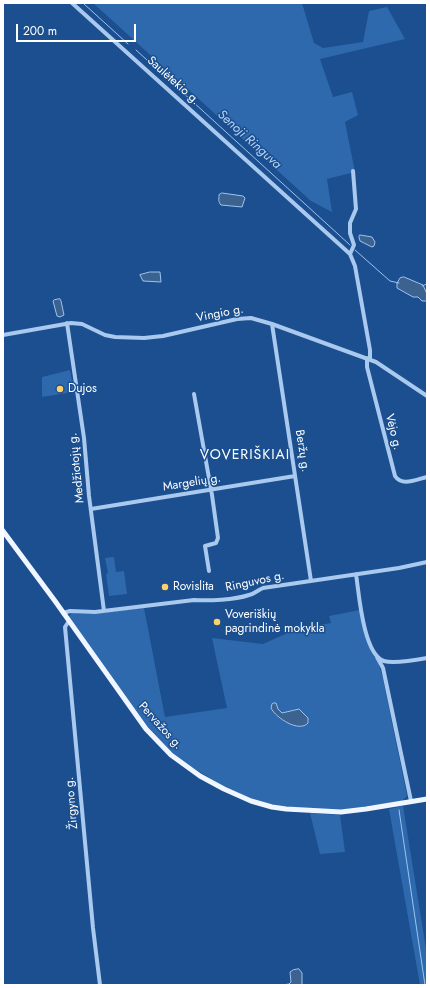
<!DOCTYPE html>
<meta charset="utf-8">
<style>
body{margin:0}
#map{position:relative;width:430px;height:988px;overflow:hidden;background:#1b4f8f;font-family:Jost,sans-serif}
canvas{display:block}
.frame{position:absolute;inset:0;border:4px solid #fff;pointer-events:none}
.scale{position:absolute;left:16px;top:24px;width:120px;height:18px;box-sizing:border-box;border:2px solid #fff;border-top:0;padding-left:5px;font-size:12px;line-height:14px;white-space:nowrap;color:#fff;-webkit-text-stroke:3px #1b4f8f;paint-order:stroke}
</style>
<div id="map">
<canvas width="430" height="988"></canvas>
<div class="frame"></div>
<div class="scale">200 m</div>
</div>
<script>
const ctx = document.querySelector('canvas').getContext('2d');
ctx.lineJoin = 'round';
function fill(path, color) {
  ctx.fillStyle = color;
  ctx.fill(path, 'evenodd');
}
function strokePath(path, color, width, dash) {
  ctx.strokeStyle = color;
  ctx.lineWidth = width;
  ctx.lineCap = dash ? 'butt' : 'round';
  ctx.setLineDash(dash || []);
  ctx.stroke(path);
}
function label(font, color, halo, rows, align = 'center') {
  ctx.font = font + ' Jost,sans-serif';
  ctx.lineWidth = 3;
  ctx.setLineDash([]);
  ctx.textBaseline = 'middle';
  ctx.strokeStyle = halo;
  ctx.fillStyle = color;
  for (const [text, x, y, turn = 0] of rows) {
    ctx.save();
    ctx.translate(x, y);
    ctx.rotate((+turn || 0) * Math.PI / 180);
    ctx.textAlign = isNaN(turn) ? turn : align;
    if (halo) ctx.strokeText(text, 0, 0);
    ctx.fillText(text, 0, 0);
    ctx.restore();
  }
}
const green = new Path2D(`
 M93 3H302L314 43 323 48 363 42 369 11 387 7 405 39 320 59 333 97 352 92 358 115 345 122 355 172 327 179 332 212 311 201Z
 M70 370 74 392 42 397V377Z
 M114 557 116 572 124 571 127 594 109 596 106 574 108 573 105 558Z
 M144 608 165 717 227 708 212 638 263 644 296 629 331 623 329 616 360 610 365 636 379 665 383 679 407 796 402 801 341 810 284 807 265 803 246 797 228 789 180 760 150 731 69 617 71 614 74 613 91 614ZM276 703 278 709 282 713 297 709 309 721C303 732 287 723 279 718Z
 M403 806 427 955V985H420L389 809Z
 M310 813 340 815 345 852 320 854Z`);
const water = new Path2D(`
 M222 193 243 196 245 198 242 207 221 205C218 202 219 199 219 195Z
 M360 235 372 237 375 242 374 246 372 247 360 241 359 237Z
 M150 272H160L161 282 143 281 140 275Z
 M404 277 423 285 427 294V301H422L418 297H413L397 288V283L400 278Z
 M60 299 61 301 64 315 60 317 57 316 53 301 54 300Z
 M274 703H276L278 709 282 713 299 709 308 718V723C299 733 276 718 271 708L272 704Z
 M299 969 302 973V985H282L289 984 291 982 290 972 293 970Z`);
const stream = new Path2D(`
 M83 3 128 44
 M136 50 350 245
 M355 250 390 281 399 283
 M422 286 427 284
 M399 810 425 985`);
const minor = new Path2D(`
 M72 3 350 254
 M350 254 355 266 370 350V360
 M350 254 354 245 350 233V223L356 209 353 171
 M67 323 84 438 89 496 104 611
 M272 324 311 581
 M3 335 71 323 82 324 105 335 115 337 144 338 163 336 237 319 251 318 272 324 376 362 427 396
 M367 358V367L395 476C402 487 417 479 427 477
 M194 394 212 495 218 538 216 543 205 546 209 571
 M91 509 295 476
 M356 574C359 593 363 654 384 661 394 664 416 660 427 658
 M63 613 70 611 95 612 194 600C209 601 234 600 249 595 254 594 258 590 263 588L399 568 427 562
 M69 621 65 627 93 928 100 985
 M377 657 383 668 411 801`);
const major = new Path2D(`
 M3 531 55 601 146 729 171 755 200 776 224 789 251 801 272 807 286 809 341 812 366 809 427 799`);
const markers = [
 [60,389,4,"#ffd166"],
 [165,587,4,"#ffd166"],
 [217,622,4,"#ffd166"]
];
const streetNames = [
 ["Saulėtekio g.",173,81,42],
 ["Vingio g.",220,314,-11],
 ["Vėjo g.",393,432,76],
 ["Beržų g.",302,451,81],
 ["Medžiotojų g.",77,468,-96],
 ["Margelių g.",192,483,-9],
 ["Ringuvos g.",255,582,-12],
 ["Pervažos g.",160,726,48],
 ["Žirgyno g.",72,803,-95]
];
const poiNames = [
 ["Dujos",68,389],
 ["Rovislita",173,587],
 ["Voveriškių",225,615],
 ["pagrindinė mokykla",225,629]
];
const waterNames = [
 ["Senoji Ringuva",249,140,42]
];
const quarterNames = [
 ["VOVERIŠKIAI",245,456]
];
fill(green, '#2e69ad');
fill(water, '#3c6290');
strokePath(water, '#9cc4f0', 1);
strokePath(stream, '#9cc4f0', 1);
strokePath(minor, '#a9c9ee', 4);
strokePath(major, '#f0f6ff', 5);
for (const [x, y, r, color] of markers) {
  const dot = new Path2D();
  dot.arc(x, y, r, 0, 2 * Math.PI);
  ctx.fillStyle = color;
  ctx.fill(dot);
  strokePath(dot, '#1b4f8f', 1.5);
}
label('12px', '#fff', '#1b4f8f', streetNames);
label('12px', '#fff', '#1b4f8f', poiNames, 'left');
label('italic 13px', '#b5d3f5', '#1b4f8f', waterNames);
ctx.letterSpacing = '1px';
label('14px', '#fff', '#1b4f8f', quarterNames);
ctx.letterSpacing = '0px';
</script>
